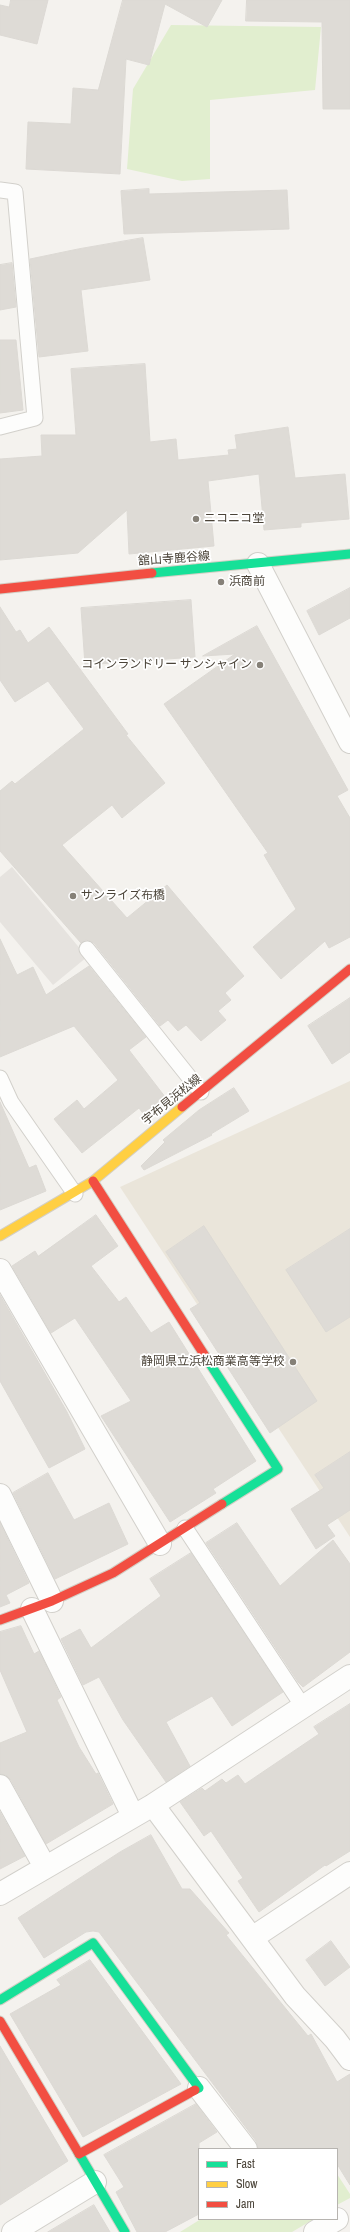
<!DOCTYPE html>
<meta charset="utf-8">
<style>
body{margin:0}
#map{position:relative;width:350px;height:2232px;overflow:hidden;background:#f4f2ee;font-family:"Archivo Narrow",sans-serif}
canvas{display:block}
.legend{position:absolute;left:198px;top:2148px;width:140px;height:72px;box-sizing:border-box;background:#fff;border:1px solid #b7b4b0;margin:0;padding:5px 7px;list-style:none;font-size:12px;color:#4b4439}
.legend li{display:flex;align-items:center;gap:8px;height:20px}
.legend b{width:20px;border:1px solid #b7b4b0}
</style>
<div id="map">
<canvas width="350" height="2232"></canvas>
<ul class="legend">
<li><b style="height:5px;background:#16e098"></b>Fast</li>
<li><b style="height:5px;background:#ffcf43"></b>Slow</li>
<li><b style="height:5px;background:#f24e42"></b>Jam</li>
</ul>
</div>
<script>
const ctx = document.querySelector('canvas').getContext('2d');
ctx.lineJoin = 'round';
function fill(path, color) {
  ctx.fillStyle = color;
  ctx.fill(path, 'evenodd');
}
function strokePath(path, color, width, dash) {
  ctx.strokeStyle = color;
  ctx.lineWidth = width;
  ctx.lineCap = dash ? 'butt' : 'round';
  ctx.setLineDash(dash || []);
  ctx.stroke(path);
}
function label(font, color, halo, rows, align = 'center') {
  ctx.font = font + ' "Archivo Narrow","Noto Sans JP",sans-serif';
  ctx.lineWidth = 3.5;
  ctx.setLineDash([]);
  ctx.textBaseline = 'middle';
  ctx.strokeStyle = halo;
  ctx.fillStyle = color;
  for (const [text, x, y, turn = 0] of rows) {
    ctx.save();
    ctx.translate(x, y);
    ctx.rotate((+turn || 0) * Math.PI / 180);
    ctx.textAlign = isNaN(turn) ? turn : align;
    if (halo) ctx.strokeText(text, 0, 0);
    ctx.fillText(text, 0, 0);
    ctx.restore();
  }
}
const education = new Path2D(`
 M350 1081V1537L120 1187Z`);
const green = new Path2D(`
 M171 25 321 27 315 90 210 100V179L182 181 127 169 133 89Z
 M337 2174 350 2194V2198L337 2205Z
 M201 2219H314L292 2232H180Z`);
const parking = new Path2D(`
 M12 867 87 957 53 985 0 922V877Z`);
const building = new Path2D(`
 M11 0H48L37 44 0 35V5L9 7Z
 M123 0H222L207 27 165 4 149 65 126 59 120 174 26 169 28 122 71 124 73 88 98 90Z
 M247 0H350V109H323L322 22 246 21Z
 M149 189V194L287 190 289 229 124 234 121 191Z
 M143 238 150 280 81 290 88 351 39 357 30 259 78 249Z
 M12 263 16 307 0 310V265Z
 M0 340H16L23 410 0 413Z
 M145 364 150 442 176 439 178 460 229 455 228 450 237 449 235 435 288 427 295 478 345 474 349 519 301 523V527L264 530 259 474 208 481 214 546 129 554 127 510 78 553 0 560V459L42 456 41 435H76L71 369Z
 M350 588V618L319 635 307 611Z
 M191 600 195 657 85 665 81 608Z
 M0 607 16 632 20 630 28 643 49 627 128 734 126 735 165 783 122 818 112 805 62 845 127 918 167 885 244 976 225 993 231 1000 218 1011 226 1020 201 1041 186 1025 178 1031 168 1020 160 1026 94 943 86 940 81 943 0 851V791L12 781 15 784 84 729 48 681 15 702 0 680Z
 M257 626 348 790 337 796 350 818V937L329 948 325 941 281 979 253 947 296 909 264 855 268 853 164 704 235 654 203 656Z
 M0 939 17 975 33 967 46 995 89 966 146 1037 129 1050 169 1102 148 1120 139 1108 82 1153 54 1119 77 1100 84 1109 118 1080 74 1026 0 1057Z
 M350 998V1052L332 1064 308 1026Z
 M234 1088 249 1111 211 1134 212 1135 144 1170 141 1166 165 1142 163 1140 199 1110Z
 M0 1102 29 1168 36 1165 46 1191 0 1210Z
 M96 1215 118 1246 91 1266 119 1302 126 1297 151 1333 169 1322 256 1461 213 1489 216 1493 170 1522 101 1416 131 1401 75 1318 51 1333 12 1266 35 1251 38 1256Z
 M204 1226 317 1401 270 1433 190 1309 200 1303 166 1252Z
 M350 1229V1317L326 1332 286 1270Z
 M0 1295 67 1412 85 1449 49 1468 0 1381Z
 M350 1452V1510L327 1525 335 1536 316 1549 291 1509 324 1488 315 1475Z
 M48 1473 74 1520 109 1503 128 1544 55 1579 13 1493Z
 M0 1523 29 1583 6 1595 10 1603 0 1607Z
 M237 1523 280 1586 333 1540 350 1564V1652L303 1687 298 1682 206 1543Z
 M191 1553 283 1692 232 1726 212 1696 166 1722 190 1766 166 1782 123 1720 99 1677 83 1685 61 1639 80 1629 91 1648 161 1596 150 1579Z
 M21 1626 34 1654 39 1651 61 1697 57 1700 79 1747 96 1774 98 1773 113 1804 46 1844 11 1780 6 1775 0 1774V1743L27 1732 0 1670V1632Z
 M350 1704V1851L326 1866 325 1865 259 1912 238 1881 243 1878 211 1831 204 1836 180 1802 202 1788 205 1791 222 1779 226 1783 238 1775 245 1784 319 1734 314 1727Z
 M0 1812 25 1856 0 1869Z
 M151 1835 182 1889H190L229 1933 226 1935 308 2036 311 2034 337 2082 350 2074V2185L337 2164V2149H258L256 2141 99 1932 93 1931 86 1932 44 1958 18 1918 120 1852Z
 M331 1941 350 1967 325 1986 306 1960Z
 M90 1960 181 2084 83 2137 10 2014 61 1985 57 1980Z
 M0 2046 68 2161 0 2205Z
 M196 2104 217 2132 199 2143V2214L165 2232H137L116 2192 124 2187 104 2155Z
 M94 2205 110 2232H48Z`);
const lane = new Path2D(`
 M0 190 15 192 35 418 0 427
 M87 949 201 1092
 M0 1078 11 1102 75 1194
 M185 1528 304 1708`);
const street = new Path2D(`
 M258 564 350 742
 M0 1270 160 1544
 M0 1495 52 1601
 M32 1609 133 1816
 M0 1786 45 1867
 M153 1805 295 1996 335 2039 350 2059
 M0 1894 153 1805 350 1676
 M252 1938 350 1873
 M199 2088 246 2149
 M13 2232 95 2182
 M315 2232 337 2219`);
const fast = new Path2D(`
 M152 573 350 554
 M205 1356 278 1469 222 1504
 M0 2000 93 1943 199 2088 195 2090
 M78 2152 125 2232`);
const slow = new Path2D(`
 M0 1236 93 1181 182 1107`);
const jam = new Path2D(`
 M0 589 152 573
 M182 1107 350 969
 M93 1181 205 1356
 M0 1620 52 1601 113 1573 222 1504
 M0 2021 78 2152
 M79 2154 195 2090`);
const markers = [
 [196,519,4,"#868178"],
 [221,582,4,"#868178"],
 [260,665,4,"#868178"],
 [73,896,4,"#868178"],
 [293,1362,4,"#868178"]
];
const poiNames = [
 ["ニコニコ堂",204,519],
 ["浜商前",229,582],
 ["コインランドリー サンシャイン",252,665,"right"],
 ["サンライズ布橋",81,896],
 ["静岡県立浜松商業高等学校",285,1362,"right"]
];
const streetNames = [
 ["舘山寺鹿谷線",174,559,-4],
 ["宇布見浜松線",172,1100,-39]
];
fill(education, '#eae5da');
fill(green, '#e1eecf');
fill(parking, '#e6e3df');
fill(building, '#dedbd6');
strokePath(building, '#dcd9d4', 1);
strokePath(lane, '#d2d0cb', 17);
strokePath(street, '#d2d0cb', 24);
strokePath(fast, '#d3cfc5', 11);
strokePath(slow, '#d3cfc5', 11);
strokePath(jam, '#d3cfc5', 11);
strokePath(lane, '#fdfdfc', 15);
strokePath(street, '#fdfdfc', 22);
strokePath(fast, '#16e098', 9);
strokePath(slow, '#ffcf43', 9);
strokePath(jam, '#f24e42', 9);
for (const [x, y, r, color] of markers) {
  const dot = new Path2D();
  dot.arc(x, y, r, 0, 2 * Math.PI);
  ctx.fillStyle = color;
  ctx.fill(dot);
  strokePath(dot, '#fff', 1.5);
}
label('12px', '#4b4439', '#fff', poiNames, 'left');
label('12px', '#4b4439', '#fff', streetNames);
</script>
